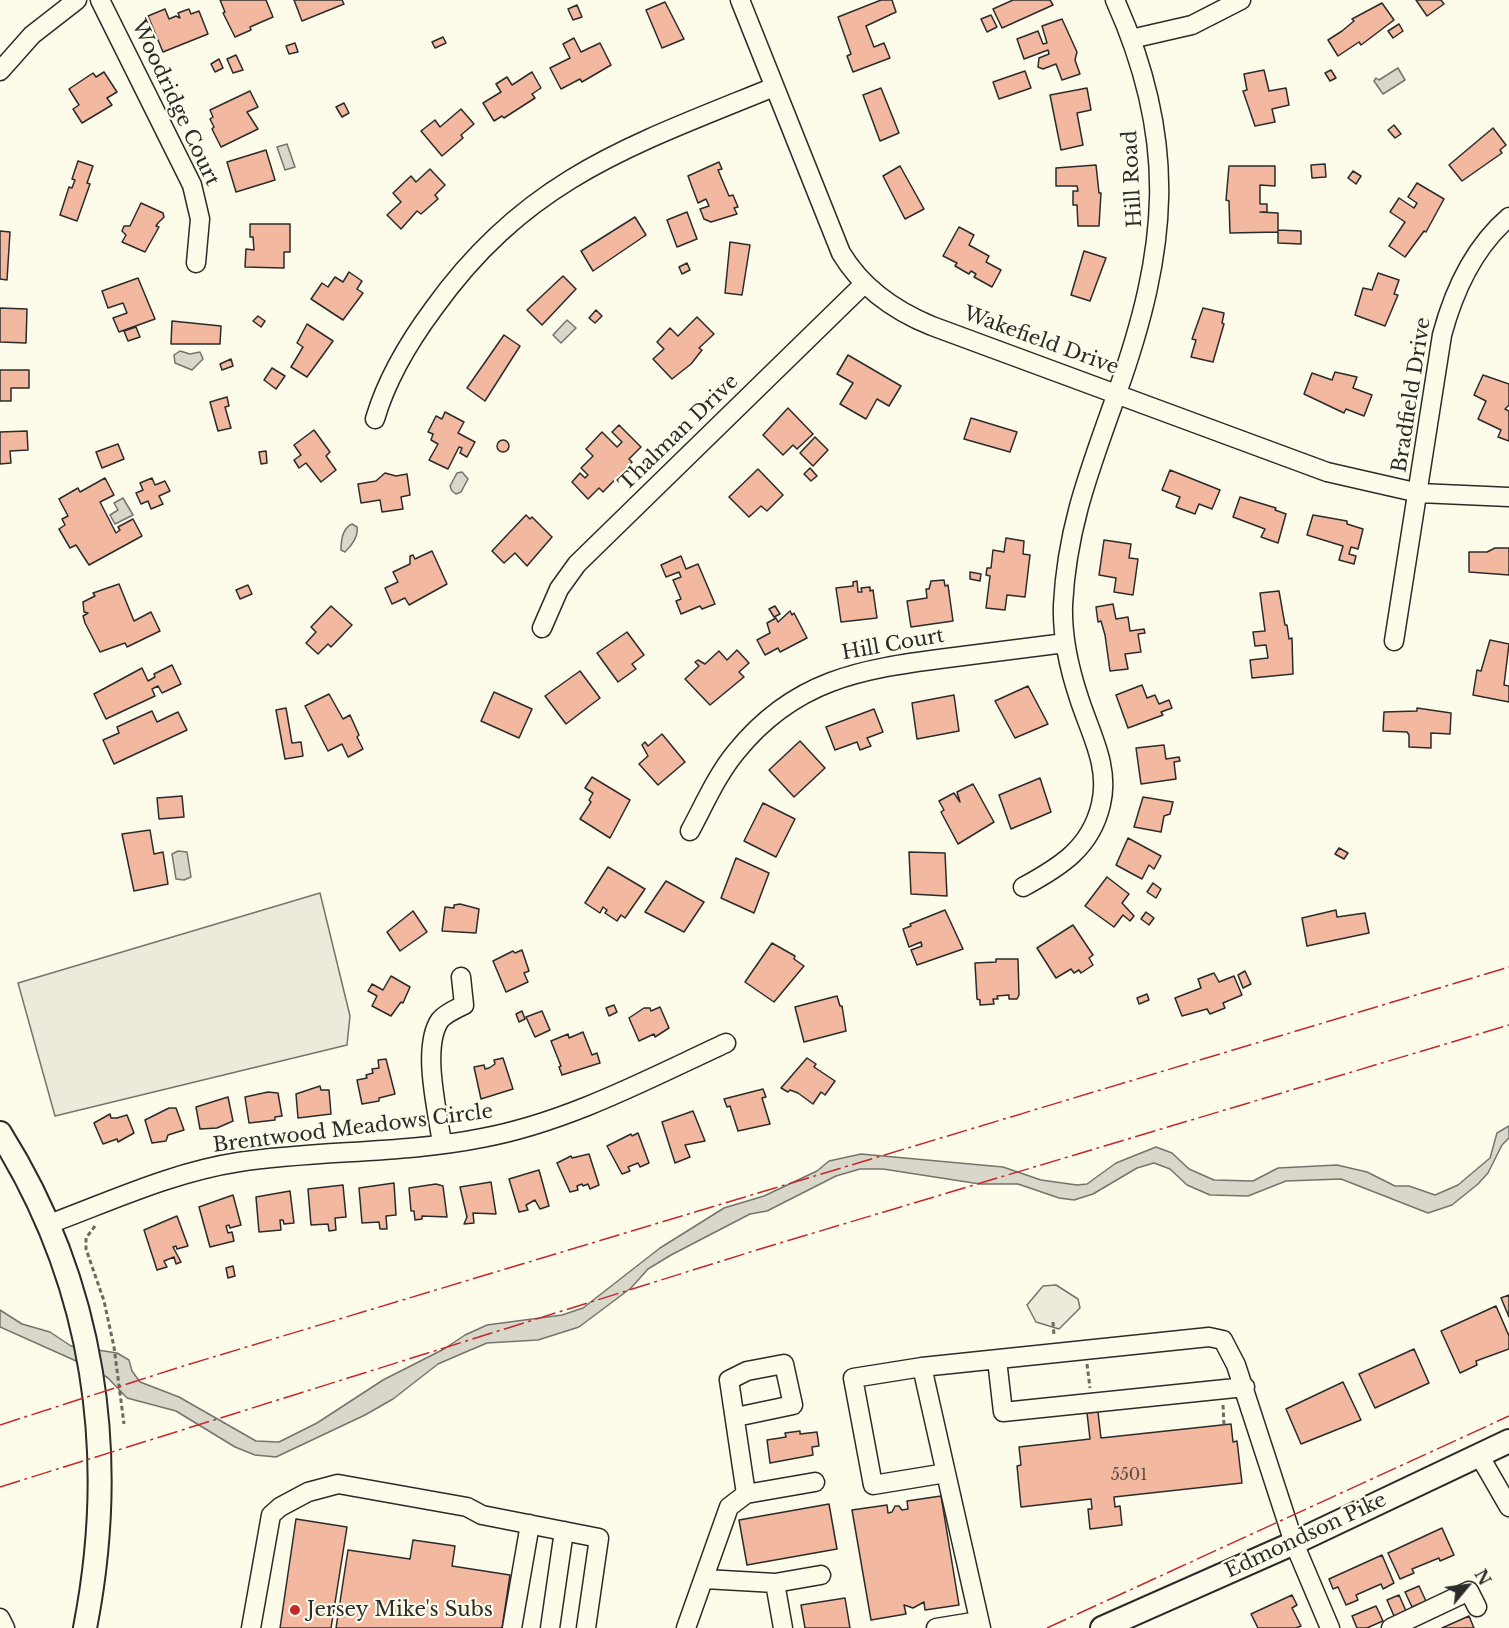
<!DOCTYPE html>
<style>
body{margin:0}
#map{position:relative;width:1509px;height:1628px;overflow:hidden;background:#fdfbea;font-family:"Libre Baskerville",serif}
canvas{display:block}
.north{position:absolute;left:1437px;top:1556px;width:60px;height:60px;-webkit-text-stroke:4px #fdfbea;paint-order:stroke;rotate:61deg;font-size:16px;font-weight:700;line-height:24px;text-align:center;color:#2b2b2b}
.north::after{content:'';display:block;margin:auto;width:21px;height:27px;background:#2b2b2b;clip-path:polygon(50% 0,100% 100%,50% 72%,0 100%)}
</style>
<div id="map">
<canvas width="1509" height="1628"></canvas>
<div class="north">N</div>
</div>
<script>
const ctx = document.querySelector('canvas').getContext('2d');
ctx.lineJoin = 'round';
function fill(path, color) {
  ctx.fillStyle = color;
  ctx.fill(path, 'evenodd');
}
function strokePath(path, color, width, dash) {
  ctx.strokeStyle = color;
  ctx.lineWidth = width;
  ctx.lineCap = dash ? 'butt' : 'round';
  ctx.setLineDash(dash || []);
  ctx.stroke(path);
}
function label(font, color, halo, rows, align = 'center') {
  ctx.font = font + ' "Libre Baskerville",serif';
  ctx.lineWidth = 4.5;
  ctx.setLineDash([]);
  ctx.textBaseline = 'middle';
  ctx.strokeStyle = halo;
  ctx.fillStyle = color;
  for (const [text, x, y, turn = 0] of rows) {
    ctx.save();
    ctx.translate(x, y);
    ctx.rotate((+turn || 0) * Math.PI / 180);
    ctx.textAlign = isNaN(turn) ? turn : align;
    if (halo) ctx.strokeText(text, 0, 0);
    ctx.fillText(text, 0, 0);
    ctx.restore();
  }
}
const green = new Path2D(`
 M320 893 350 1016 347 1045 55 1116 18 983Z
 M1056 1285 1078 1299 1080 1308 1059 1329 1036 1322 1027 1305 1043 1286Z`);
const water = new Path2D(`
 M1398 68 1405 80 1383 94 1374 81 1376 78 1379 80Z
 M287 144 295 167 285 170 277 147Z
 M567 320 576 328 561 343 553 335Z
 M180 351 190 354 200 352 203 359 192 370 175 363 174 355Z
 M462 472 468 479 461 492 456 494 452 491 450 486 457 473Z
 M123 498 133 515 115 524 110 515 118 510 114 503Z
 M352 524 357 527C359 537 351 546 345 552L341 550C341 542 342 528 352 524Z
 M178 851 187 852 191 877 184 880 176 879 172 854Z
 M1509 1126V1138L1502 1145 1488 1173 1478 1184 1452 1205 1428 1213 1341 1179 1286 1181 1248 1196 1210 1195 1187 1185 1170 1169 1154 1163 1137 1168 1093 1194 1074 1200 1059 1198 1018 1184H980L883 1169H860L836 1176 767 1211 750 1214 671 1255 648 1269 631 1288 579 1327 538 1340 487 1343 461 1354 438 1364 393 1399 365 1415 276 1457 255 1455 235 1447 176 1411 127 1398 108 1378 94 1369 0 1327V1310L22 1324 50 1332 71 1346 117 1353 129 1360 132 1371 140 1382 179 1397 256 1441 279 1442 317 1423 383 1380 444 1349 465 1335 487 1325 562 1315 583 1308 660 1248 724 1208 764 1196 817 1171 829 1161 861 1154 1003 1167 1041 1180 1077 1185 1087 1184 1116 1163 1156 1147 1172 1153 1189 1169 1214 1180 1253 1181 1278 1168 1337 1165 1367 1172 1395 1186H1409L1435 1195 1458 1185 1490 1158 1497 1133Z`);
const building = new Path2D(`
 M220 0H266L273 17 250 27 251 30 235 37 223 13 225 12Z
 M294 0H342L344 4 302 21Z
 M881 0H892L896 12 866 26 874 47 884 43 890 58 853 72 847 56 851 54 838 17Z
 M1013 0H1050L1053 5 1002 28 993 9Z
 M1416 0H1441L1444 4 1427 16Z
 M665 2 684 39 662 48 646 10Z
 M1382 3 1394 20 1361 45 1359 42 1338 56 1328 40 1342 31 1354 21 1352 19Z
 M577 5 582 17 573 20 568 9Z
 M165 9 169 19 176 16 180 18 178 13 189 9 191 14 199 11 208 34 163 52 148 16Z
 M991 15 997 27 987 32 981 19Z
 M1062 19 1077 52 1075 60 1080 74 1062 80 1056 64 1043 69 1038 67 1039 58 1049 54 1048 50 1024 59 1017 39 1038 31 1043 44 1047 43 1042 26Z
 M1399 24 1403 31 1393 38 1388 31Z
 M443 37 446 43 435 48 432 42Z
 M574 38 581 52 600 43 611 65 582 82 580 79 561 89 550 68 570 58 563 44Z
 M295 43 298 52 289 54 286 46Z
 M236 55 243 70 233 73 227 59Z
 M219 59 223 68 215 72 211 64Z
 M1264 70 1269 91 1286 88 1289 105 1272 109 1275 122 1255 126 1243 91 1247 90 1244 74Z
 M1331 70 1336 78 1330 81 1325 73Z
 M1025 71 1031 88 999 99 993 82Z
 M104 72 117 92 107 98 112 105 82 123 73 109 79 105 69 89 93 73 96 77Z
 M532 72 541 88 532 94 535 98 504 118 502 116 494 121 483 103 501 92 496 84 507 77 512 85Z
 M881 88 899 133 880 141 863 95Z
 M1087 88 1091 110 1077 113 1083 145 1061 150 1050 95Z
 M250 91 258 107 247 112 258 129 221 147 212 129 214 127 210 119 213 117 210 110Z
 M344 103 349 113 342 117 336 107Z
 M461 109 474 124 461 135 463 138 442 156 421 131 435 120 440 127Z
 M1394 125 1401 134 1395 138 1388 130Z
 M1493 128 1506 145 1500 150 1502 153 1462 181 1449 165Z
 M266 150 275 180 236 192 227 162Z
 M78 161 93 166 87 183 90 184 77 221 60 215 69 187 72 188 75 180 72 179Z
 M719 162 722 169 718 170 729 196 733 195 738 207 734 208 737 214 711 222 704 219 700 209 709 206 706 199 698 203 688 176Z
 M1325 164 1326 177 1312 178 1311 165Z
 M1096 165 1099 193H1101L1099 226H1078L1077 205H1073V191H1078L1077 186H1056V168Z
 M900 166 924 209 905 219 883 176Z
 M1229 166H1275V186L1260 185V204H1267V212H1260L1278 213V232L1230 233 1229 201 1226 200Z
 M430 169 445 185 435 195 438 199 421 214 417 211 401 229 387 215 401 202 393 193 411 176 416 182Z
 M1353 171 1361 176 1356 184 1348 178Z
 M1417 183 1444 199 1426 232 1424 231 1405 257 1389 246 1405 222 1390 212 1399 198 1414 208 1417 203 1408 197Z
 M141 203 163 213 164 217 158 223 156 226 159 227 145 252 122 242 126 235 122 231 124 226H130Z
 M687 212 697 239 677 247 667 220Z
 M635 217 646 235 593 271 581 251Z
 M250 224H290V252H284V268L245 267 246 249 254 250 253 237H250Z
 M959 227 974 235 969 245 989 256 986 262 1001 270 992 287 974 277 976 274 971 271 969 274 955 266 957 263 943 256Z
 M1278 230 1301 231V244L1278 243Z
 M0 231 10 232 7 280 0 279Z
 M730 242 750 245 742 295 725 293Z
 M1084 251 1106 258 1090 301 1071 295Z
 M687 263 690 270 682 274 679 267Z
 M349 272 362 281 357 289 363 293 343 320 311 299 322 283 328 287 335 277 343 282Z
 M1378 273 1399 280 1394 294 1398 295 1385 326 1355 315 1363 288 1372 290Z
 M563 276 576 289 542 325 527 310Z
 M138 278 155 319 119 332 113 318 127 313 123 303 108 308 102 291Z
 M0 308 27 309 26 343 0 342Z
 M1203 308 1224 313 1222 323 1224 324 1213 362 1191 357 1196 340 1192 339Z
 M596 310 602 316 595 323 589 318Z
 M258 316 265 321 261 327 253 321Z
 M697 317 714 334 699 348 702 350 691 364 672 379 653 359 664 349 657 342 670 328 678 336Z
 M172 321 221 326 220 344H171Z
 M307 324 333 341 307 377 291 367 303 347 297 343Z
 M136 327 140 337 128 341 124 331Z
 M504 335 520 346 485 401 467 388Z
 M848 355 901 386 889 406 877 399 866 419 840 404 853 383 837 374Z
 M231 359 233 366 222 370 220 364Z
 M272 368 285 376 276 389 264 380Z
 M0 370H29V388H11V401H0Z
 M1335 372 1357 377 1353 388 1372 395 1364 416 1346 409 1344 413 1304 394 1312 373 1332 380Z
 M1483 375 1509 384V405L1505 409 1509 411V441L1498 437 1501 430 1478 419 1486 401 1474 395Z
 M227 397 229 406 225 407 231 428 218 431 210 402Z
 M788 408 813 434 797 449 793 445 783 455 763 435Z
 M445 412 464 422 458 433 475 442 467 457 460 453 462 448 459 447 448 469 429 460 438 444 431 440 433 434 428 432 436 416 442 419Z
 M971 418 1017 432 1010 452 964 439Z
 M619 425 641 447 629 459 632 462 603 492 599 488 588 499 572 482 580 473 585 478 588 475 581 468 593 456 586 449 602 432 617 447 622 442 612 432Z
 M314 430 330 452 326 456 336 470 321 482 306 463 299 468 294 460 301 455 294 445Z
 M27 431 28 450 10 451 11 463 0 464V432Z
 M815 437 828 450 813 466 800 453Z
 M497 446a6 6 0 1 1 12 0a6 6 0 1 1-12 0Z
 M118 444 124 459 102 468 96 452Z
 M266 451 267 463 261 464 259 452Z
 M810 468 817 476 811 481 804 474Z
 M758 469 783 495 767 511 761 506 749 517 729 497Z
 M1170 470 1220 490 1212 509 1199 504 1195 514 1176 507 1180 497 1162 490Z
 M385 473 396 476 407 474 410 495 401 497 403 509 382 512 380 500 361 503 358 484 376 481Z
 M105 478 114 495 100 502 116 533 120 530 118 527 133 519 142 536 89 565 76 545 70 548 59 529 65 525 62 519 68 516 59 499 78 488 80 492Z
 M152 478 155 485 165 481 170 491 159 496 163 504 151 509 148 501 141 504 136 493 143 490 140 483Z
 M1240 497 1276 508 1275 510 1286 514 1278 543 1261 537 1265 529 1233 517Z
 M526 515 530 519 532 517 552 537 527 566 515 553 504 563 492 551Z
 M1313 515 1347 521V524L1363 529 1358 549 1351 547 1349 554 1356 556 1354 564 1339 560 1343 546 1307 535Z
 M1006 538 1024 541 1023 554 1030 555 1025 597 1007 595 1005 610 986 608 990 576 986 575 987 568H991L993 550 1004 552Z
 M1104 540 1131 544 1129 558 1138 559 1133 595 1114 592 1116 578 1099 575Z
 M1495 548H1509V575L1469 572V552H1487Z
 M432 551 447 584 409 605 405 598 392 604 385 588 398 582 393 572 410 564V556L413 555 415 559Z
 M681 556 686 569 698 564 715 604 702 609 700 606 681 614 676 601 681 599 673 580 681 577 679 572 666 577 661 565Z
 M970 572 981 574 980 581 970 579Z
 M944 580 945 586 948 585 953 621 911 627 907 601 927 598 926 589H929L931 581Z
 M857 581 858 592H862L861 588 870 587V591L873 590 877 618 841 622 836 588 853 586V582Z
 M119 584 134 621 151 612 160 631 127 647 125 643 100 652 85 623 83 616 88 613 84 612 83 602 95 596 93 593Z
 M248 585 252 594 240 599 236 590Z
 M1279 591 1285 625H1287L1289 639 1292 638 1293 674 1252 678 1250 660 1268 658 1266 645 1255 646 1253 632 1265 631 1260 593Z
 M1113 604 1116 619 1128 617 1130 631 1144 629 1145 633 1138 634 1141 652 1125 654 1128 669 1110 671 1105 635 1101 621 1098 622 1096 607Z
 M331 606 352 625 331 647 328 644 318 654 306 643 316 632 311 627Z
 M775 606 780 614 774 617 769 609Z
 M790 611 792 615 794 613 807 638 780 652 778 648 765 655 757 640 770 633 767 623 776 618 778 622Z
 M627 632 644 655 632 664 636 669 618 682 597 653Z
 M1490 640 1509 644 1504 685 1509 686V702L1473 695 1477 670 1481 671Z
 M737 650 749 663 739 672 744 677 710 705 685 679 699 666 695 662 698 660 705 664 719 651 727 660Z
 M172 665 181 684 162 693 158 686 152 689 155 696 106 719 94 694 142 668 148 681 155 677 154 674Z
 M580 671 600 698 566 724 545 696Z
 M1142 685 1147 698 1155 695 1159 704 1169 700 1172 708 1161 712 1163 715 1128 728 1116 695Z
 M1028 686 1048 724 1015 738 995 701Z
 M494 692 532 709 519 738 481 721Z
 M329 694 343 719 350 715 359 735 357 737 363 749 348 757 342 744 328 751 305 706Z
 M954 695 959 731 917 739 912 703Z
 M286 708 292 743 301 742 303 756 285 759 276 710Z
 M1417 708 1451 713 1450 734 1431 733V748L1409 747V735L1407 732 1383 731 1384 712 1417 711Z
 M874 709 883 732 867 738 871 746 860 750 857 742 835 750 826 727Z
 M152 711 157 722 178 712 187 730 114 764 103 740 119 733 117 727Z
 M662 734 685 762 658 785 639 764 648 756 642 745 645 742 648 746Z
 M800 741 825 768 794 797 769 770Z
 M1164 745 1166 759 1179 757 1180 761 1174 762 1176 779 1141 784 1136 748Z
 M592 777 630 800 610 838 580 819 591 802 589 800 593 793 585 788Z
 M1040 778 1051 812 1011 829 999 795Z
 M973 784 994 822 958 844 941 812 944 810 939 801 954 793 960 802 957 792Z
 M182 796 184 817 159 819 157 798Z
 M1143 797 1173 802 1170 814 1164 816 1161 832 1134 827Z
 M763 803 795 819 776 857 744 841Z
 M150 830 154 854 163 852 168 884 134 891 122 834Z
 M1128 838 1161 856 1154 869 1149 865 1142 879 1116 865Z
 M1339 848 1348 853 1344 859 1335 854Z
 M909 852 945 853 947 896 911 894Z
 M736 858 769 873 754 913 721 898Z
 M608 867 645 889 625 918 621 915 617 921 605 913 607 910 603 907 600 913 585 903Z
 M1107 877 1129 894 1122 903 1134 916 1130 921 1123 915 1114 927 1085 906Z
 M666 881 704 902 684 932 645 912Z
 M1153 883 1161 889 1156 898 1147 892Z
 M460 904 479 909 476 933 442 931 445 907 454 908V905Z
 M945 910 963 949 917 965 911 950 922 946 921 942 909 947 903 929 911 926 910 924Z
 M1336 910 1337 917 1365 913 1369 933 1307 946 1302 918Z
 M413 911 427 932 400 951 387 932Z
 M1146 912 1154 918 1149 925 1141 919Z
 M1073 925 1093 955 1089 958 1093 965 1081 973 1079 970 1074 973 1071 969 1056 978 1037 948Z
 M772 943 795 956 794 959 804 966 774 1002 745 982Z
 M522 950 529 971 524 973 528 982 506 992 493 961 513 951 515 953Z
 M996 959H1018L1019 995 1017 999H1009V995L997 996 998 999H993L994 1004 980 1005V1000L977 999 975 963 996 962Z
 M1245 971 1251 984 1243 988 1238 975Z
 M1214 973 1219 982 1234 976 1242 995 1223 1003 1225 1008 1210 1014 1207 1009 1182 1016 1175 998 1201 988 1198 979Z
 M391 976 410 987 403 1003 401 1002 391 1016 372 1006 377 996 368 991 372 984 383 990Z
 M1147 994 1149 1000 1139 1004 1137 998Z
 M837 996 840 1006H842L846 1031 804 1042 795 1007Z
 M614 1005 617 1012 609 1016 606 1008Z
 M660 1007 669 1028 655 1037 654 1034 639 1041 629 1018 644 1008H650L651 1011Z
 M522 1011 525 1019 519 1022 516 1014Z
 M542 1011 550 1030 535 1037 526 1017Z
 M583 1032 592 1055 597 1053 600 1063 562 1075 559 1067 561 1066 551 1041 568 1034 569 1038Z
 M503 1058 513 1089 481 1099 474 1067 484 1065 485 1069 489 1068 495 1064 494 1060Z
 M807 1058 816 1064 814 1067 835 1081 825 1095 821 1092 813 1104 798 1093 790 1090 788 1092 781 1088Z
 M386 1059 395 1094 379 1098V1101L362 1104 357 1080 367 1078 366 1075 373 1073 372 1069 379 1068 378 1060Z
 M320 1086 321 1090H329L331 1114 298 1118 296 1094Z
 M763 1089 766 1097 762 1098 770 1124 738 1131 730 1106 727 1107 724 1099Z
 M268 1092 278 1093 282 1116 275 1117V1120L249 1123 245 1097Z
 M228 1097 233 1121 217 1128 200 1129 196 1107Z
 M169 1108H176L184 1130 168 1135 166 1141 152 1143 145 1120Z
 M693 1111 705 1141 685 1145 690 1157 675 1163 662 1122Z
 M110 1114 111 1118H117L127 1115 134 1133 118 1142 117 1139 103 1144 94 1123Z
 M638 1133 649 1163 640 1167 638 1163 628 1167 630 1171 622 1174 607 1146 631 1134 632 1136Z
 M589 1154 599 1185 590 1189 588 1184 583 1186 582 1184 577 1186 578 1190 570 1192 557 1163 571 1156 572 1158Z
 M539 1170 549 1206 540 1209 535 1200 526 1205 528 1210 519 1212 509 1179Z
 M491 1182 496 1214 473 1213 474 1223 464 1224 467 1217 460 1187Z
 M394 1183 396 1215 386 1216 387 1229H380L379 1222 362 1223 359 1188Z
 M436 1184 443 1186 447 1217 422 1216V1219L415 1220 414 1211H411L409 1188Z
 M343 1185 346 1217 335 1218 336 1230 329 1231 328 1224 311 1225 308 1189Z
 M290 1191 294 1223 284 1224 283 1220H280L281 1230 259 1232 256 1197Z
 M233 1195 241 1225 230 1228 229 1225 226 1226 228 1233 232 1232 234 1241 210 1247 199 1207Z
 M177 1216 188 1246 177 1249 176 1246 173 1247 181 1262 176 1264 174 1257 164 1261 167 1267 157 1270 144 1230Z
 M233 1266 235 1276 228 1278 226 1268Z
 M1509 1295V1317L1501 1298Z
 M1496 1306 1509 1336V1349L1476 1361 1477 1365 1460 1373 1441 1331Z
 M1414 1349 1429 1383 1375 1408 1359 1374Z
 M1343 1382 1361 1420 1301 1444 1286 1409Z
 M1098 1412 1101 1438 1231 1424 1233 1442 1237 1441 1242 1483 1114 1497 1115 1507 1120 1506 1122 1525 1090 1529 1088 1509H1092L1091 1499 1021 1507 1017 1466 1021 1465 1019 1447 1090 1439 1087 1413Z
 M800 1431V1434L817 1432 819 1446 812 1447 813 1455 770 1463 767 1440 786 1437 785 1433Z
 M941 1496 959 1605 925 1610 924 1602 913 1608 904 1605 906 1614 871 1620 852 1510 887 1505 888 1513 892 1512 895 1506H899L902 1510 908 1509 907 1501Z
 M829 1504 837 1549 747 1565 739 1520Z
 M296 1519 347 1527 331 1628H280Z
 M1442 1528 1454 1555 1440 1561 1439 1558 1412 1569 1414 1573 1400 1579 1388 1553Z
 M413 1540 455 1546 452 1566 510 1575 502 1628H336L348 1550 410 1559Z
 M1382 1555 1394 1583 1383 1589 1381 1584 1356 1595 1358 1600 1346 1605 1338 1587 1333 1589 1329 1579Z
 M1419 1586 1426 1601 1412 1607 1405 1592Z
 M1292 1595 1297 1605 1292 1608 1301 1626 1296 1628H1258L1251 1614Z
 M1399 1595 1406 1611 1394 1616 1387 1600Z
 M845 1598 850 1628H805L801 1605Z
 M1376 1606 1383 1621 1367 1628H1357L1352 1616Z
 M1469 1616 1474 1628H1442Z`);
const path = new Path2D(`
 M95 1226 86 1238V1249L104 1301 114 1347 124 1424
 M1053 1322 1054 1336
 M1087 1364 1090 1388
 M1223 1405 1224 1425`);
const minor = new Path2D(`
 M100 0 192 185 200 219 196 263
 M740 0 841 253C862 288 895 311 932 326L1327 472 1419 493 1509 497
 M1131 39 1192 25 1241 0
 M0 71 32 35 77 0
 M375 419C387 378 408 343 434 308 527 178 632 145 774 87
 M542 628 559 589 577 564 864 284
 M1394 641 1442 335C1454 290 1473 248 1509 217
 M690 831C704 805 717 775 736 752 794 680 860 669 947 658 986 653 1026 648 1065 643
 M1023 887C1060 867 1091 848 1101 804 1110 766 1090 733 1079 698 1069 668 1062 636 1063 605 1067 525 1091 467 1117 393 1168 250 1179 142 1115 0
 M442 1144C438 1112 421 1048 440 1020 446 1013 456 1009 464 1005L461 977
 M49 1224C111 1201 173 1172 239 1162 319 1150 402 1154 482 1138 568 1122 648 1079 726 1043
 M997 1360 1003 1412 1245 1387
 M922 1367 853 1378 873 1485 946 1473
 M736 1417 793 1405 784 1364 747 1371 729 1380 746 1494
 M1479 1455 1509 1507
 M705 1579 775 1583 821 1575
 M775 1583 783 1628
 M0 1618 5 1628
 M251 1628 271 1515 280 1507 308 1492 338 1484 467 1507 482 1515 599 1538 586 1628
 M512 1628 530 1524
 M550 1628 564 1531
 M686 1628 729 1507 746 1494 815 1482
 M936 1628 979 1621
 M981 1628 922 1367 1209 1337 1223 1340 1236 1365 1294 1543 1330 1628
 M1391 1628 1469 1591 1477 1607`);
const major = new Path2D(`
 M0 1133C95 1284 119 1454 85 1628
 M1102 1628 1294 1543 1509 1441`);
const power = new Path2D(`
 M0 1425 180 1367 1509 967
 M0 1487 760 1249 1509 1025
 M1047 1628 1509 1416`);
const markers = [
 [295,1610,6,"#c62828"]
];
const numberNames = [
 ["5501",1129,1475]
];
const streetNames = [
 ["Woodridge Court",175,103,65],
 ["Hill Road",1133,179,-93],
 ["Wakefield Drive",1041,341,20],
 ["Bradfield Drive",1412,395,-81],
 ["Thalman Drive",679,433,-44],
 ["Hill Court",893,645,-10],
 ["Brentwood Meadows Circle",353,1129,-7],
 ["Edmondson Pike",1306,1536,-25]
];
const poiNames = [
 ["Jersey Mike's Subs",307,1610]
];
fill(green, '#ecebdb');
strokePath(green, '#74746e', 1.5);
fill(water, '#d8d7c9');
strokePath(water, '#74746e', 1.5);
fill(building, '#f2b8a0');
strokePath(building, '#2b2b2b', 1.5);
strokePath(minor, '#2b2b2b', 21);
strokePath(major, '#2b2b2b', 26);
strokePath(path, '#6a6964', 3, [4.5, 3]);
strokePath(minor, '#fdfbea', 18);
strokePath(major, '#fdfbea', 22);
strokePath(power, '#c62828', 1.5, [21, 4.5, 3, 4.5]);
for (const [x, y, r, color] of markers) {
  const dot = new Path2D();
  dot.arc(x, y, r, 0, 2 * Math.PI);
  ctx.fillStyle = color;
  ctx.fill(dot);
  strokePath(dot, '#fdfbea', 2);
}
label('16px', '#5d4e48', null, numberNames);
label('20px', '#2b2b2b', '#fdfbea', streetNames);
label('20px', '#2b2b2b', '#fdfbea', poiNames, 'left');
</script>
